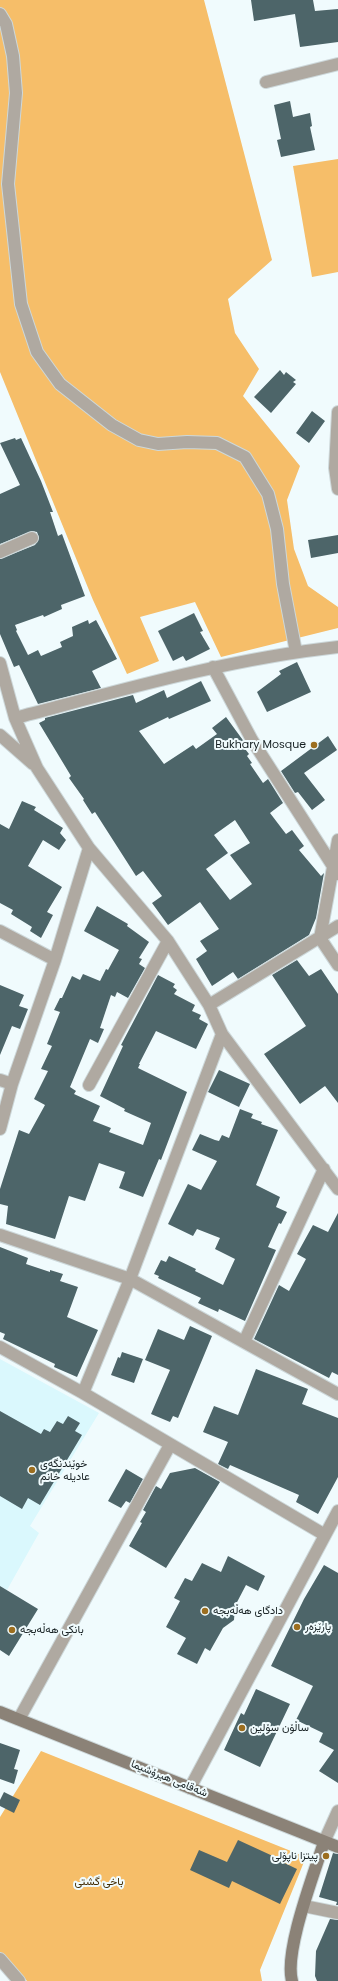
<!DOCTYPE html>
<meta charset="utf-8">
<style>
body{margin:0}
canvas{display:block;background:#f0fbfd}
</style>
<canvas width="338" height="1981"></canvas>
<script>
const ctx = document.querySelector('canvas').getContext('2d');
ctx.lineJoin = 'round';
function fill(path, color) {
  ctx.fillStyle = color;
  ctx.fill(path, 'evenodd');
}
function strokePath(path, color, width, dash) {
  ctx.strokeStyle = color;
  ctx.lineWidth = width;
  ctx.lineCap = dash ? 'butt' : 'round';
  ctx.setLineDash(dash || []);
  ctx.stroke(path);
}
function label(font, color, halo, rows, align = 'center') {
  ctx.font = font + ' Poppins,Vazirmatn,sans-serif';
  ctx.lineWidth = 4;
  ctx.setLineDash([]);
  ctx.textBaseline = 'middle';
  ctx.strokeStyle = halo;
  ctx.fillStyle = color;
  for (const [text, x, y, turn = 0] of rows) {
    ctx.save();
    ctx.translate(x, y);
    ctx.rotate((+turn || 0) * Math.PI / 180);
    ctx.textAlign = isNaN(turn) ? turn : align;
    if (halo) ctx.strokeText(text, 0, 0);
    ctx.fillText(text, 0, 0);
    ctx.restore();
  }
}
const built = new Path2D(`
 M0 1359 99 1413 30 1526 39 1533 7 1590 0 1586Z`);
const green = new Path2D(`
 M0 0H204L272 260 228 299 235 333 259 369 243 396 300 466 287 500 294 549 308 586 338 607V628L221 657 195 602 140 617 159 661 127 674 93 600 0 372Z
 M338 159V272L312 277 293 166Z
 M41 1751 306 1857 260 1970 262 1981H27L0 1952V1817Z`);
const building = new Path2D(`
 M251 0H313L315 11 338 9V42L300 47 295 14 254 21Z
 M290 101 293 117 310 113 312 126 310 127 315 150 281 157 277 140 281 139 274 105Z
 M280 370 284 375 286 372 296 380 293 382 296 384 271 413 254 397Z
 M312 411 325 421 309 443 296 433Z
 M15 438 16 440 21 438 41 481 53 512H50L58 536 62 534 85 596 61 605 62 609 44 617 43 615 15 625 17 630 16 631 28 655 38 650 41 656 62 647 60 642 73 636 72 627 88 620 89 624 96 620 117 659 92 671 101 688 38 704 19 665 14 667 0 634V559L35 545 39 538 37 532 32 531 0 544V494L20 485 0 443Z
 M338 535V553L311 558 308 540Z
 M194 613 203 631 200 632 210 649 186 661 183 656 173 661 158 631Z
 M297 662 311 692 267 712 257 692 281 674 279 671Z
 M201 681 211 701 169 719 168 717 139 731 164 764 193 745 196 749 217 734 212 728 226 717 245 743 242 745 249 754 247 756 252 763 250 764 263 783 268 779 283 803 270 813 286 834 292 830 304 846 299 850 321 876 324 873 316 918 309 935 238 979 233 972 212 986 196 959 207 951 200 941 219 929 200 902 168 925 152 903 162 896 143 871 136 876 95 812 92 814 83 800 84 799 69 778 71 776 39 723 45 720V718L133 695 136 703 164 690 167 698ZM235 820 250 843 230 855 252 884 230 900 206 869 228 853 214 835Z
 M328 736 337 750 304 773 325 800 312 810 298 792 295 793 281 771Z
 M22 801 36 807 34 810 63 828 60 833 66 840 59 850 43 840 28 866 62 887 47 912 53 915 41 938 30 931 32 927 11 914 13 910 0 903V824L9 829Z
 M97 906 128 924 127 926 149 942 139 958 142 959 139 964 145 968 128 998 117 992 115 997 111 995 100 1028 104 1029 98 1043 90 1039 70 1087 76 1091 74 1094 100 1106 93 1121 111 1128 109 1132 143 1145 151 1123 124 1111 125 1109 100 1096 123 1046 121 1045 158 975 175 984 173 987 177 990 174 994 195 1005 192 1011 201 1015 199 1019 208 1024 196 1049 156 1031 139 1064H140L138 1068 187 1092 161 1160 159 1159 143 1197 119 1188 125 1172 99 1163 85 1201 69 1196 55 1239 6 1224 8 1206 0 1204V1189L19 1130 29 1134 45 1105 34 1099 48 1071 41 1069 52 1046 47 1044 60 1012 54 1010 60 998H62L72 976 80 980 83 974 100 981 106 969 108 970 119 950 84 931Z
 M297 960 309 976 321 969 338 994V1103L325 1086 300 1104 264 1054 306 1026 272 975Z
 M0 985 24 995 19 1006 28 1009 20 1029 12 1026 0 1055Z
 M219 1070 250 1084 239 1107 208 1092Z
 M240 1109 253 1114 251 1118 262 1122 261 1124 278 1130 256 1185 280 1197 276 1207 287 1212 281 1224 279 1223 268 1247 276 1250 245 1321 219 1309 218 1312 198 1303 201 1298 158 1278 159 1276 154 1274 161 1260 166 1262 169 1256 196 1269 195 1271 223 1285 235 1259 215 1249 220 1238 197 1229 193 1236 168 1224 188 1184 201 1190 217 1161 192 1150 200 1134 215 1140 219 1141 222 1135 229 1138Z
 M338 1213V1375L332 1372 329 1378 254 1339 279 1285 289 1291 306 1259 297 1254 313 1225 328 1232Z
 M0 1247 28 1258 26 1264 50 1272V1270L63 1274 60 1281 78 1287 67 1317 98 1330 77 1377 54 1367 55 1364 3 1339 5 1334 0 1332Z
 M190 1326 212 1336 178 1418 173 1416 170 1422 151 1414 170 1370 145 1360 158 1329 184 1340Z
 M122 1352 143 1359 134 1383 111 1375 118 1357 120 1358Z
 M256 1369 308 1389 302 1404 338 1418V1477L318 1514 296 1502 299 1495 230 1465 228 1469 218 1464 228 1442 203 1432 214 1406 238 1415Z
 M0 1411 41 1434 44 1429 50 1432 57 1421 63 1424 68 1416 80 1423 75 1431 82 1435 40 1505 28 1498 22 1509 0 1496Z
 M195 1468 220 1482 166 1568 129 1546 142 1523 140 1522 146 1512 143 1510 156 1486 161 1489 170 1473Z
 M126 1469 143 1479 130 1503 126 1501 121 1508 108 1501Z
 M228 1556 265 1576 258 1591 246 1585 235 1606 234 1620 223 1628 210 1651 205 1648 197 1664 177 1654 186 1638 166 1627 180 1601 174 1598 185 1578 192 1581 202 1563 221 1572Z
 M324 1565 338 1573V1783L319 1771 334 1750 319 1742 323 1733 296 1720 313 1686 271 1666 304 1599Z
 M0 1586 38 1609 9 1656 0 1650Z
 M256 1689 290 1704 260 1767 224 1750 241 1713 244 1715Z
 M0 1743 20 1750 14 1769 18 1770 14 1784 0 1779Z
 M4 1792 20 1800 14 1813 0 1806V1800Z
 M238 1840 275 1857 274 1858 297 1869 280 1904 232 1881 229 1888 190 1870 199 1850 227 1862Z
 M333 1853 338 1854V1905H336L337 1902 319 1897Z
 M330 1919 338 1920V1981H317L315 1976 316 1951Z`);
const street = new Path2D(`
 M0 14 6 24 13 56 16 93 8 184 21 304 37 352 60 384 112 425 139 440 158 444 187 442 217 443 245 457 268 494 277 529 283 584 296 652
 M266 82 338 64
 M338 412 335 468 338 489
 M0 552 32 538
 M0 663 15 718 37 768 89 848 168 941 209 1005 222 1034 338 1189
 M213 667 252 740 338 874
 M15 718C122 690 228 659 338 647
 M0 735 33 764
 M338 840 320 938 338 965
 M0 931 55 960
 M209 1005 338 926
 M0 1080 12 1084
 M89 1085 168 941
 M0 1129 12 1084 55 960 89 848
 M0 1235 130 1279 338 1394
 M244 1342 324 1169
 M0 1347 83 1393 325 1535
 M83 1393 130 1279 222 1034
 M19 1719 170 1445
 M190 1788 338 1511
 M324 1842 338 1811
 M304 1906 338 1913
 M0 1959 19 1981`);
const secondary = new Path2D(`
 M0 1712 338 1847
 M292 1981C284 1951 314 1874 324 1842`);
const markers = [
 [314,745,4,"#9c6e1f"],
 [32,1470,4,"#9c6e1f"],
 [205,1611,4,"#9c6e1f"],
 [297,1627,4,"#9c6e1f"],
 [12,1630,4,"#9c6e1f"],
 [242,1728,4,"#9c6e1f"],
 [326,1856,4,"#9c6e1f"]
];
const poiNames = [
 ["Bukhary Mosque",306,745,"right"],
 ["خوێندنگەی",40,1464],
 ["عادیلە خانم",40,1477],
 ["دادگای هەڵەبجە",213,1611],
 ["پارێزەر",305,1627],
 ["بانکی هەڵەبجە",20,1630],
 ["ساڵۆن سۆلین",250,1728],
 ["پیتزا ناپۆلی",318,1856,"right"]
];
const streetNames = [
 ["شەقامی هیرۆشیما",169,1779,22]
];
const parkNames = [
 ["باخی گشتی",99,1882]
];
fill(built, '#daf8fd');
fill(green, '#f6be69');
fill(building, '#4d6569');
strokePath(street, '#cdd8da', 14);
strokePath(secondary, '#cdd8da', 14);
strokePath(street, '#afa9a1', 12);
strokePath(secondary, '#8b8277', 12);
for (const [x, y, r, color] of markers) {
  const dot = new Path2D();
  dot.arc(x, y, r, 0, 2 * Math.PI);
  ctx.fillStyle = color;
  ctx.fill(dot);
  strokePath(dot, '#f0fbfd', 1.5);
}
label('11px', '#172123', '#f0fbfd', poiNames, 'left');
label('11px', '#172123', '#f0fbfd', streetNames);
label('11px', '#432c03', '#f0fbfd', parkNames);
</script>
